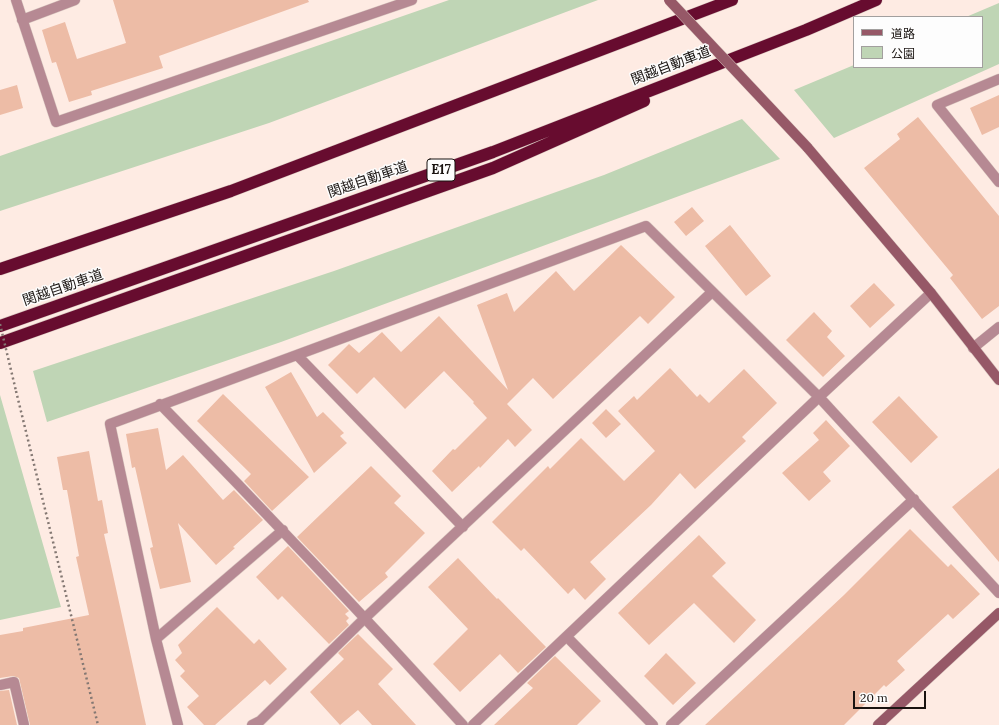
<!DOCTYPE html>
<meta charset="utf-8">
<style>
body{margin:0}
#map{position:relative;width:999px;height:725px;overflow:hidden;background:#feebe3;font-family:Lora,"Noto Sans JP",serif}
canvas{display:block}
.legend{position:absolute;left:853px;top:16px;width:130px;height:52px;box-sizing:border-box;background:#fdfdfd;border:1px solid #a29f9e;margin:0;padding:5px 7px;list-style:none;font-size:12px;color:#191310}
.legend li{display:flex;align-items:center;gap:8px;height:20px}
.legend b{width:20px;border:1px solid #a29f9e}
.scale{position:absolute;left:853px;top:691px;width:73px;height:18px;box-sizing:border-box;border:2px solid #191310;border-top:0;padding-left:5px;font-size:12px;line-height:14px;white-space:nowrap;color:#191310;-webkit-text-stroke:3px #fdfdfd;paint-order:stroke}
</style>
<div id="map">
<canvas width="999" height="725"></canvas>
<ul class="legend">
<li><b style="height:5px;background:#965867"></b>道路</li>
<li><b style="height:11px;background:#bfd5b5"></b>公園</li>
</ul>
<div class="scale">20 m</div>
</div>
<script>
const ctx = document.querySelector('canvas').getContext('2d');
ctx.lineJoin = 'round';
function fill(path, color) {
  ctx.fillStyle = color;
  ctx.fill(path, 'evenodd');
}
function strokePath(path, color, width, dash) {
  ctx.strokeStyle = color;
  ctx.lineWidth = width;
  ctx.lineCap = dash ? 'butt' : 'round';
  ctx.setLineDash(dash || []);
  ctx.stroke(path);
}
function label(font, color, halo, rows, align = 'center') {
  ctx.font = font + ' Lora,"Noto Sans JP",serif';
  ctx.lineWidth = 3;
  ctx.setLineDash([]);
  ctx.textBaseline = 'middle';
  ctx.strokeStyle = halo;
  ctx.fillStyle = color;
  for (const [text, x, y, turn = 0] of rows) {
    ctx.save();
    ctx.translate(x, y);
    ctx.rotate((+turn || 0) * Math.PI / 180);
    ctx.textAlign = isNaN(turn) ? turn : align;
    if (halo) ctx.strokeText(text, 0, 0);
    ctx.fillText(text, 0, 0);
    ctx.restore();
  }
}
const green = new Path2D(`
 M449 0H598L269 123 0 211V156Z
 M999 3V64L834 138 794 90 854 65V67H982V17H966Z
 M742 119 780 159 281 342 47 422 33 371 334 271 604 175Z
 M0 395 61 607 0 620Z`);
const building = new Path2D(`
 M113 0H308L309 2 159 56 163 68 91 91 92 95 69 102 56 62 52 63 42 30 65 22 77 59 126 43Z
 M17 85 23 108 0 115V90Z
 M999 95V127L982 135 970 108Z
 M918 117 999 216V306L982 319 950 278 953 275 864 168 900 139 897 134Z
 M692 207 704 221 686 236 674 222Z
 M730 225 771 276 746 296 705 246Z
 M621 245 675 297 648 324 640 316 553 399 533 378 507 404 532 430 515 447 508 439 480 468 479 466 452 492 432 471 453 449 455 450 487 418 473 403 474 402 444 371 405 409 374 377 357 394 328 365 349 344 359 353 382 332 401 352 439 316 508 390 477 305 507 293 514 312 556 271 574 291Z
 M874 283 895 305 870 328 850 306Z
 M814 312 832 331 827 337 845 356 823 377 786 340Z
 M670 368 697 397 700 394 709 403 744 369 777 403 742 437 746 441 695 489 680 473 651 505 590 562 606 579 585 600 574 588 568 594 524 548 521 551 492 522 548 466 550 469 581 438 624 481 655 451 618 411 634 396 637 400Z
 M291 372 317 417 323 412 344 433 340 436 347 443 314 473 265 387Z
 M223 394 309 477 272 511 244 481 251 474 197 421Z
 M899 396 938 437 911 463 872 422Z
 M606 409 621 424 606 438 592 423Z
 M826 420 850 446 823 472 831 481 809 501 782 473 819 440 813 433Z
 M158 428 166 470 183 455 223 500 234 490 263 520 233 547 235 548 216 565 178 523 191 582 160 589 150 548 153 547 135 467 132 468 126 434Z
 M89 451 98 501 102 500 108 533 104 534 146 725H30L19 678 13 676 0 678V635L23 631V628L89 615 76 557 79 556 67 490H63L57 457Z
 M371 466 401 496 394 503 425 533 385 573 388 577 359 602 297 537Z
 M999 468V562L952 507Z
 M910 529 948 567 951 564 980 594 953 619 948 614 897 661 905 670 886 687 884 685 844 725H705L844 595Z
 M699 535 726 563 712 576 756 620 734 643 694 603 649 645 618 613Z
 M288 546 349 611 345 614 349 618 346 621 349 625 329 644 282 596 278 600 256 577Z
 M458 558 497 599 498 598 546 647 518 673 500 654 460 692 433 664 468 629 428 587Z
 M217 607 254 644 259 639 287 669 270 685 265 680 215 725H204L187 707 199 696 180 676 185 671 175 660 182 653 178 645Z
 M358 634 393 669 378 684 416 725H372L358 710 340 725 310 692 344 659 338 653Z
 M666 653 696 683 673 705 644 676Z
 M555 656 601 701 577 725H494L533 688 527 683Z
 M9 690 17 725H0V691Z`);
const path = new Path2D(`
 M16 391 98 725`);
const street = new Path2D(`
 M16 0 56 122 412 0
 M22 20 75 0
 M999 79 937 105 999 182
 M973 348 999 327
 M297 355 463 527
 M160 404C263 509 364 616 463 725
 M567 637 653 725
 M156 639 283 530
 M0 685 14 682 24 725
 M178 725 156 639 110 424 646 226 819 397 999 593
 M252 725 260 721 366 617 712 292
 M473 725 819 397 931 293
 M671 725 914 499`);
const secondary = new Path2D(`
 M807 147 931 293 999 380
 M878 725 999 613`);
const highway = new Path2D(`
 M0 269 231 191 732 0
 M0 326 493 152 806 30 876 0
 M0 343 493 168 644 101`);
const pathBridge = new Path2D(`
 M0 324 16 391`);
const secondaryBridge = new Path2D(`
 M669 0 807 147`);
const shields = [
 [441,170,28]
];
const shieldNames = [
 ["E17",441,170]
];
const streetNames = [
 ["関越自動車道",671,66,-21],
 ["関越自動車道",368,180,-19],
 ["関越自動車道",63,288,-19]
];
fill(green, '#bfd5b5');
fill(building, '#edbca6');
strokePath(street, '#d9c8c1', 11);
strokePath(secondary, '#d9c8c1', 11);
strokePath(highway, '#d9c8c1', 13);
strokePath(path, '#847873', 2.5, [2, 3]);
strokePath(street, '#b68993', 10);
strokePath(secondary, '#965867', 10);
strokePath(highway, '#670c2f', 12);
strokePath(secondaryBridge, '#d9c8c1', 11, []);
strokePath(pathBridge, '#847873', 2.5, [2, 3]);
strokePath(secondaryBridge, '#965867', 10);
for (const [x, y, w] of shields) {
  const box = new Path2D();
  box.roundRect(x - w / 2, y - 11, w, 22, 3);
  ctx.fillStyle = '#fdfdfd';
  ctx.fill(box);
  strokePath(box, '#191310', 1);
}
label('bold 13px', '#191310', null, shieldNames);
label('14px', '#191310', '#fdfdfd', streetNames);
</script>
